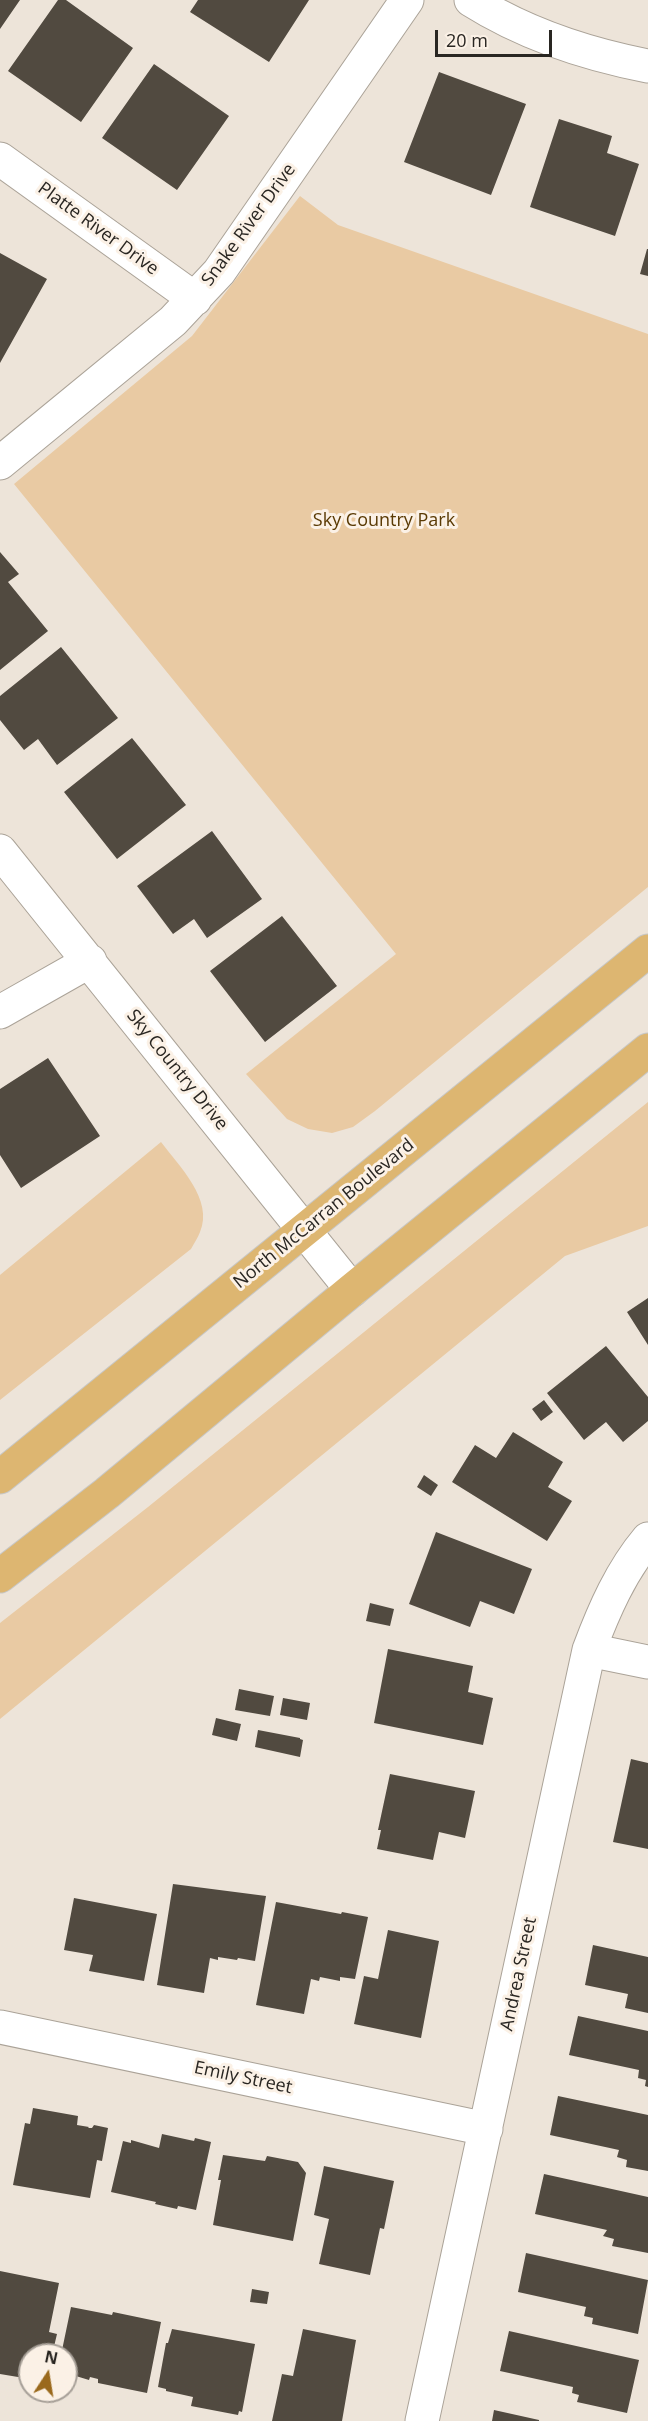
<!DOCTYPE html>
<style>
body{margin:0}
#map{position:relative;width:648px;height:2421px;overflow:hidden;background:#ede4d9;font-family:"Open Sans",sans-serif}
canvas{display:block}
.north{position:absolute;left:18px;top:2343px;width:60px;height:60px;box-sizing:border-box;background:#fbf1e6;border:2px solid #a7a098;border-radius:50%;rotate:12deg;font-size:16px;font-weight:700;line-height:24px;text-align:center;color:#292622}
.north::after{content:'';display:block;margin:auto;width:21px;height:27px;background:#9a691c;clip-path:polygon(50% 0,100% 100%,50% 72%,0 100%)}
.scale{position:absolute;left:435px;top:30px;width:117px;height:27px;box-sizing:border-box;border:3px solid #292622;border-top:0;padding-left:8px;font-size:18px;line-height:21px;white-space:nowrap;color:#292622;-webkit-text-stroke:4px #fbf1e6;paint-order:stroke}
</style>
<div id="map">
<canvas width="648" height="2421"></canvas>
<div class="north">N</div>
<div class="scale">20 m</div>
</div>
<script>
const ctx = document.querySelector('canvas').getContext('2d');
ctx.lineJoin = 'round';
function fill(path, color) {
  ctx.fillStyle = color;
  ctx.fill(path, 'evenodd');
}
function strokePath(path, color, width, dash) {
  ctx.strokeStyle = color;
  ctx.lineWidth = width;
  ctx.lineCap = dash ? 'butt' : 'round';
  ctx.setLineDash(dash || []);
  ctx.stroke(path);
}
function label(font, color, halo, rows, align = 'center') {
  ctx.font = font + ' "Open Sans",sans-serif';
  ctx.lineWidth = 6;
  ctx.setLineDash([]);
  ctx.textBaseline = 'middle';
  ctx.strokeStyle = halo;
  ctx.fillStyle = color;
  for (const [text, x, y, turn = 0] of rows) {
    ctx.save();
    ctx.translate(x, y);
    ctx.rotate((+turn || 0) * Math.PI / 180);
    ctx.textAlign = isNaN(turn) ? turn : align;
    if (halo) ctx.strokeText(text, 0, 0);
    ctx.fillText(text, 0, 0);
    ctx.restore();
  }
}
const green = new Path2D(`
 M300 196 338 225 648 334V887L375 1111 353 1127 332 1133 308 1129 287 1119 246 1074 396 954 14 484 192 336Z
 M648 1102V1226L565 1256 0 1719V1623L148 1507Z
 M161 1142C179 1166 214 1200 200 1232 198 1238 194 1243 191 1249L0 1400V1275Z`);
const building = new Path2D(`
 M0 0H20L0 29Z
 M58 0H66L133 48 81 122 8 71Z
 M198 0H309L269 62 190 12Z
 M154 64 229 116 177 190 102 138Z
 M439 72 526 104 491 195 404 162Z
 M559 119 612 136 607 153 639 164 615 236 530 207Z
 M647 249H648V276L640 274Z
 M0 253 47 279 0 363Z
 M0 552 19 574 8 582 48 631 0 670Z
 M61 647 118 718 57 765 38 739 24 750 0 720V696Z
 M132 738 186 805 117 859 64 792Z
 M212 831 262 899 207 938 194 919 173 934 137 886Z
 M282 916 337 986 265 1042 210 971Z
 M48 1058 100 1136 21 1188 0 1155V1089Z
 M648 1298V1345L627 1312Z
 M606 1346 648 1397V1421L623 1442 606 1422 584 1440 547 1393Z
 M544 1400 553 1412 541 1421 532 1409Z
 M513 1432 563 1462 548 1487 572 1501 547 1541 452 1482 475 1445 496 1458Z
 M424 1475 438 1485 431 1496 417 1487Z
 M436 1532 532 1569 514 1614 480 1601 470 1627 409 1604Z
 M370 1603 394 1609 390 1626 366 1621Z
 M388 1649 473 1666 468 1692 493 1698 483 1745 374 1723Z
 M239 1689 274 1696 270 1716 235 1710Z
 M283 1698 310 1703 307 1720 280 1715Z
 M216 1718 241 1724 237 1741 212 1735Z
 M258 1730 300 1738V1739L303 1740 300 1757 255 1747Z
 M631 1759 648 1763V1849L613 1842Z
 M390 1774 475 1791 465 1838 439 1832 433 1860 377 1849 381 1830H378Z
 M173 1884 266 1896 255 1961 238 1958 237 1960 218 1957V1960L210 1958 204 1993 157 1985Z
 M74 1898 157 1914 144 1981 89 1971 93 1955 64 1950Z
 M276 1902 341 1914 342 1912 368 1917 355 1979 340 1977V1981L320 1977 319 1981 311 1979 304 2014 256 2005Z
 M388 1930 439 1941 421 2038 354 2024 364 1976 378 1979Z
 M593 1945 648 1957V2013L625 2008 628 1994 585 1985Z
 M578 2016 648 2031V2087L645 2086 646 2080 638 2078 639 2070 569 2055Z
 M558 2096 648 2115V2171L626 2167 627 2160 617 2157 619 2150 550 2135Z
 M33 2108 78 2116 77 2125 89 2127 88 2128H92L94 2125 108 2128 102 2161 97 2160 90 2198 13 2185 25 2123 30 2124Z
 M162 2134 194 2141 195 2138 211 2142 196 2210 178 2206 177 2209 155 2204 156 2202 111 2192 123 2141 131 2143V2140L159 2148Z
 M223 2155 265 2161 267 2156 298 2162 306 2173 293 2241 213 2225 221 2180H218Z
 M324 2166 394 2181 384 2229 380 2228 370 2275 319 2264 329 2219 314 2215Z
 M544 2174 648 2197V2253L612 2246 614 2239 603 2236 607 2230 535 2214Z
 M526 2253 648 2280 638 2334 592 2324 593 2318 584 2316 586 2307 518 2292Z
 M0 2271 59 2283 49 2332 57 2334 52 2355H30V2379L0 2374Z
 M252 2289 269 2292 267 2304 250 2302Z
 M71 2307 112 2315 113 2312 161 2322 147 2393 98 2383V2379L90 2377 89 2380 66 2373V2355H61Z
 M172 2329 255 2344 242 2412 239 2411 238 2415 191 2406 193 2397 166 2391V2389L158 2387 166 2343H168Z
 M303 2329 356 2340 342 2421H272L282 2374 293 2376Z
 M509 2331 639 2360 627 2413 577 2402 579 2395 572 2393 573 2387 500 2371Z
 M494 2410 539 2420V2421H492Z`);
const minor = new Path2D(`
 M471 0C525 34 586 54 648 66
 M0 159 195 299
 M0 463 173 321 219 272 407 0
 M0 851 352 1290
 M0 1012 90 961
 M589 1650 648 1662
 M0 2027 486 2129
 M422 2421 589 1650C604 1610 621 1571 648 1539`);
const primary = new Path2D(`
 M0 1477 648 951
 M0 1576 107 1493 352 1290 648 1050`);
const streetNames = [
 ["Snake River Drive",249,225,-54],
 ["Platte River Drive",98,229,36],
 ["Sky Country Drive",177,1070,51],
 ["North McCarran Boulevard",324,1214,-39],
 ["Andrea Street",519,1974,-78],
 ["Emily Street",243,2078,12]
];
const parkNames = [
 ["Sky Country Park",384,521]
];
fill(green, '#e9caa3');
fill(building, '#514a40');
strokePath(minor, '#aba398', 35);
strokePath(primary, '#c7c7c6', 35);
strokePath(minor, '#fff', 33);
strokePath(primary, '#ddb671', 33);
label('18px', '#292622', '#fbf1e6', streetNames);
label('18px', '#5a3a04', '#fbf1e6', parkNames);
</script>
